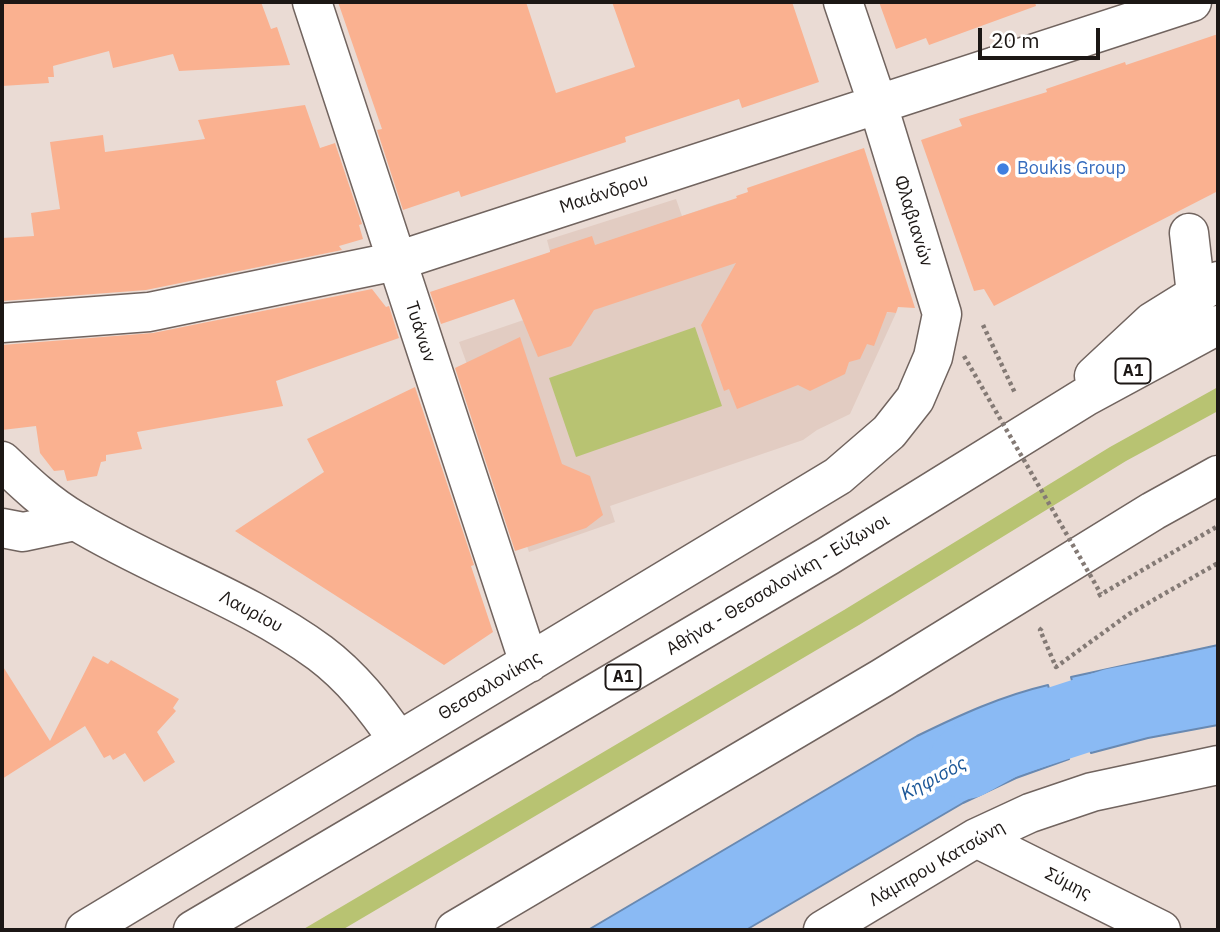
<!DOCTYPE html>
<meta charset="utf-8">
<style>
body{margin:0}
#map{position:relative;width:1220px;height:932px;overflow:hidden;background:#eadbd4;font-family:"IBM Plex Sans",sans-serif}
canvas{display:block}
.frame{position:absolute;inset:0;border:4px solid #1c1715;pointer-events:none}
.scale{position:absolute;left:978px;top:28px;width:122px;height:32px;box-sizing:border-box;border:4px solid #1c1715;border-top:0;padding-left:9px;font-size:21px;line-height:24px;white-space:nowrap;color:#1c1715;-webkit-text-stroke:5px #fff;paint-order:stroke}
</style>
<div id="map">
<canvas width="1220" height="932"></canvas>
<div class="frame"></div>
<div class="scale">20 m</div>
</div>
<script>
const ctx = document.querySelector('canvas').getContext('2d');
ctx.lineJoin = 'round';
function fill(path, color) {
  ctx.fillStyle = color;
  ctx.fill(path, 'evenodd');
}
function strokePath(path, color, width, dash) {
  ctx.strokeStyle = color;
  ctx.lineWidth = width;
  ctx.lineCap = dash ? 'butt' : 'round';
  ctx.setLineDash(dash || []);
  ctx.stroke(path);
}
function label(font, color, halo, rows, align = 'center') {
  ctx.font = font + ' "IBM Plex Sans",sans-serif';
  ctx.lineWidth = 7;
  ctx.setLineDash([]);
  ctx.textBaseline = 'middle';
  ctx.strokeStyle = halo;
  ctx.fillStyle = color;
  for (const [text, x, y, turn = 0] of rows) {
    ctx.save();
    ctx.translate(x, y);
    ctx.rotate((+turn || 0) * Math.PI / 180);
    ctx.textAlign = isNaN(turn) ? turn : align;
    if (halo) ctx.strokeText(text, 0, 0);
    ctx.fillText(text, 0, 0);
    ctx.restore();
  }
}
const built = new Path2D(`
 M676 199 682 216 720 203 772 304 896 313 850 414 817 430 803 440 610 506 615 522 529 552 469 380 472 378 459 342 550 311 552 259 547 240Z`);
const green = new Path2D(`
 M695 327 722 406 576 457 549 378Z
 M1218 387V411L1126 461 859 625 342 930H302L844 610 1110 447Z`);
const water = new Path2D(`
 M1218 645V725L1148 738 1091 753 1071 677Z
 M1048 685 1069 759 1016 778 963 803 746 930H588L917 736C960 715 1001 696 1048 685Z`);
const river = new Path2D(`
 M966 762 1004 741 1115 705 1218 685`);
const building = new Path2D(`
 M2 2H261L271 29 277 27 290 65 179 71 173 54 113 68 109 51 53 66 54 77H48L49 83 2 86Z
 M338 2H526L556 93 635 67 612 2H792L819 82 742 108 739 99 625 137 626 142 461 197 459 191 403 210 377 130 382 129Z
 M879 2H1035L1036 6 929 45 926 38 896 49Z
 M1218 34V191L994 306 984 289 974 291 921 140 962 126 959 119 1047 92 1046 89 1125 62 1126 65Z
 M305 105 320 148 335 143 362 224 359 225 363 239 339 246 342 250 146 290 2 301V238L34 236 31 213 60 209 50 142 103 135 105 152 205 139 198 120Z
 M864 148 915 308 898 307 896 313 887 312 874 346 867 344 860 359 849 362 845 374 810 391 798 385 737 409 729 389 724 391 701 325 736 263 594 310 571 346 538 357 514 299 441 324 430 292 550 252V250L592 236 595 245 682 216 737 198 736 196 748 192 747 188Z
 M372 289 386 307 389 306 399 338 276 381 283 406 137 432 142 449 106 455V461L101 462 97 476 67 481 64 470 54 471 40 453 36 426 2 430V345L153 333Z
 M520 337 562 464 590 476 603 515 586 528 515 551 455 368Z
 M415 387 474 565 471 566 493 632 444 665 235 531 324 472 307 439Z
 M93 656 108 664 111 660 179 699 173 708 176 711 157 732 175 762 144 782 125 753 113 760 110 755 104 758 85 726 2 779V665L50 741Z`);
const path = new Path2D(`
 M983 325 1015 393
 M1098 596 1218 526
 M1042 628 1040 630 1056 667 1129 614 1218 563`);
const minor = new Path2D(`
 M312 2 529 663
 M1189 233 1196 294
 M2 323 149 312 397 261 1192 2
 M2 461C25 483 48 505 76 521 155 569 245 598 320 653 352 677 376 708 398 740
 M2 528 23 532 75 521
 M976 838 1161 930
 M85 930 838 476 889 432 915 399 933 357 942 314 878 105 843 2
 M823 930 976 838 1030 813 1092 792 1218 765`);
const highway = new Path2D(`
 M1094 376 1152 322 1218 281
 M193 930 828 556 1085 397 1218 325
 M455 930 882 678 1153 511 1218 475`);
const pathBridge = new Path2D(`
 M964 356 1101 594`);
const markers = [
 [1003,169,7,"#3f7fe0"]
];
const shields = [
 [1133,371,35],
 [623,677,35]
];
const shieldNames = [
 ["Α1",1133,371],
 ["Α1",623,677]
];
const shopNames = [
 ["Boukis Group",1017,169]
];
const streetNames = [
 ["Μαιάνδρου",604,194,-18],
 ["Φλαβιανών",913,221,73],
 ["Τυάνων",420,332,72],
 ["Αθήνα - Θεσσαλονίκη - Εύζωνοι",778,585,-31],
 ["Λαυρίου",251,612,28],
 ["Θεσσαλονίκης",490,686,-31],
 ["Λάμπρου Κατσώνη",937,864,-30],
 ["Σύμης",1068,884,27]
];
const waterNames = [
 ["Κηφισός",934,779,-28]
];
fill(built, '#e2ccc2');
fill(green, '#b8c372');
fill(water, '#8abaf4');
strokePath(water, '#6989b1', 2);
strokePath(river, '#8abaf4', 74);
fill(building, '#fab190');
strokePath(minor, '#71645f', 41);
strokePath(highway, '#71645f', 41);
strokePath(path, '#847a75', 4.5, [3.5, 3.5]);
strokePath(minor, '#fff', 38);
strokePath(highway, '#fff', 38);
strokePath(pathBridge, '#847a75', 4.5, [3.5, 3.5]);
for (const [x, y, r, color] of markers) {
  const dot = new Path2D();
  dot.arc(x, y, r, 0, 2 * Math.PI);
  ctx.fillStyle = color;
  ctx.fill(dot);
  strokePath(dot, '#fff', 2.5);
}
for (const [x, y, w] of shields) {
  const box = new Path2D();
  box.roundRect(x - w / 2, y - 12.5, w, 25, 5);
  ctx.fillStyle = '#fff';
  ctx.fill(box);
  strokePath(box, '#1c1715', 2);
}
label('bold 16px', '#1c1715', null, shieldNames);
label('18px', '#366cbe', '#fff', shopNames, 'left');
label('18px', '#1c1715', '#fff', streetNames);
label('italic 19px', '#1b5798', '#fff', waterNames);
</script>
